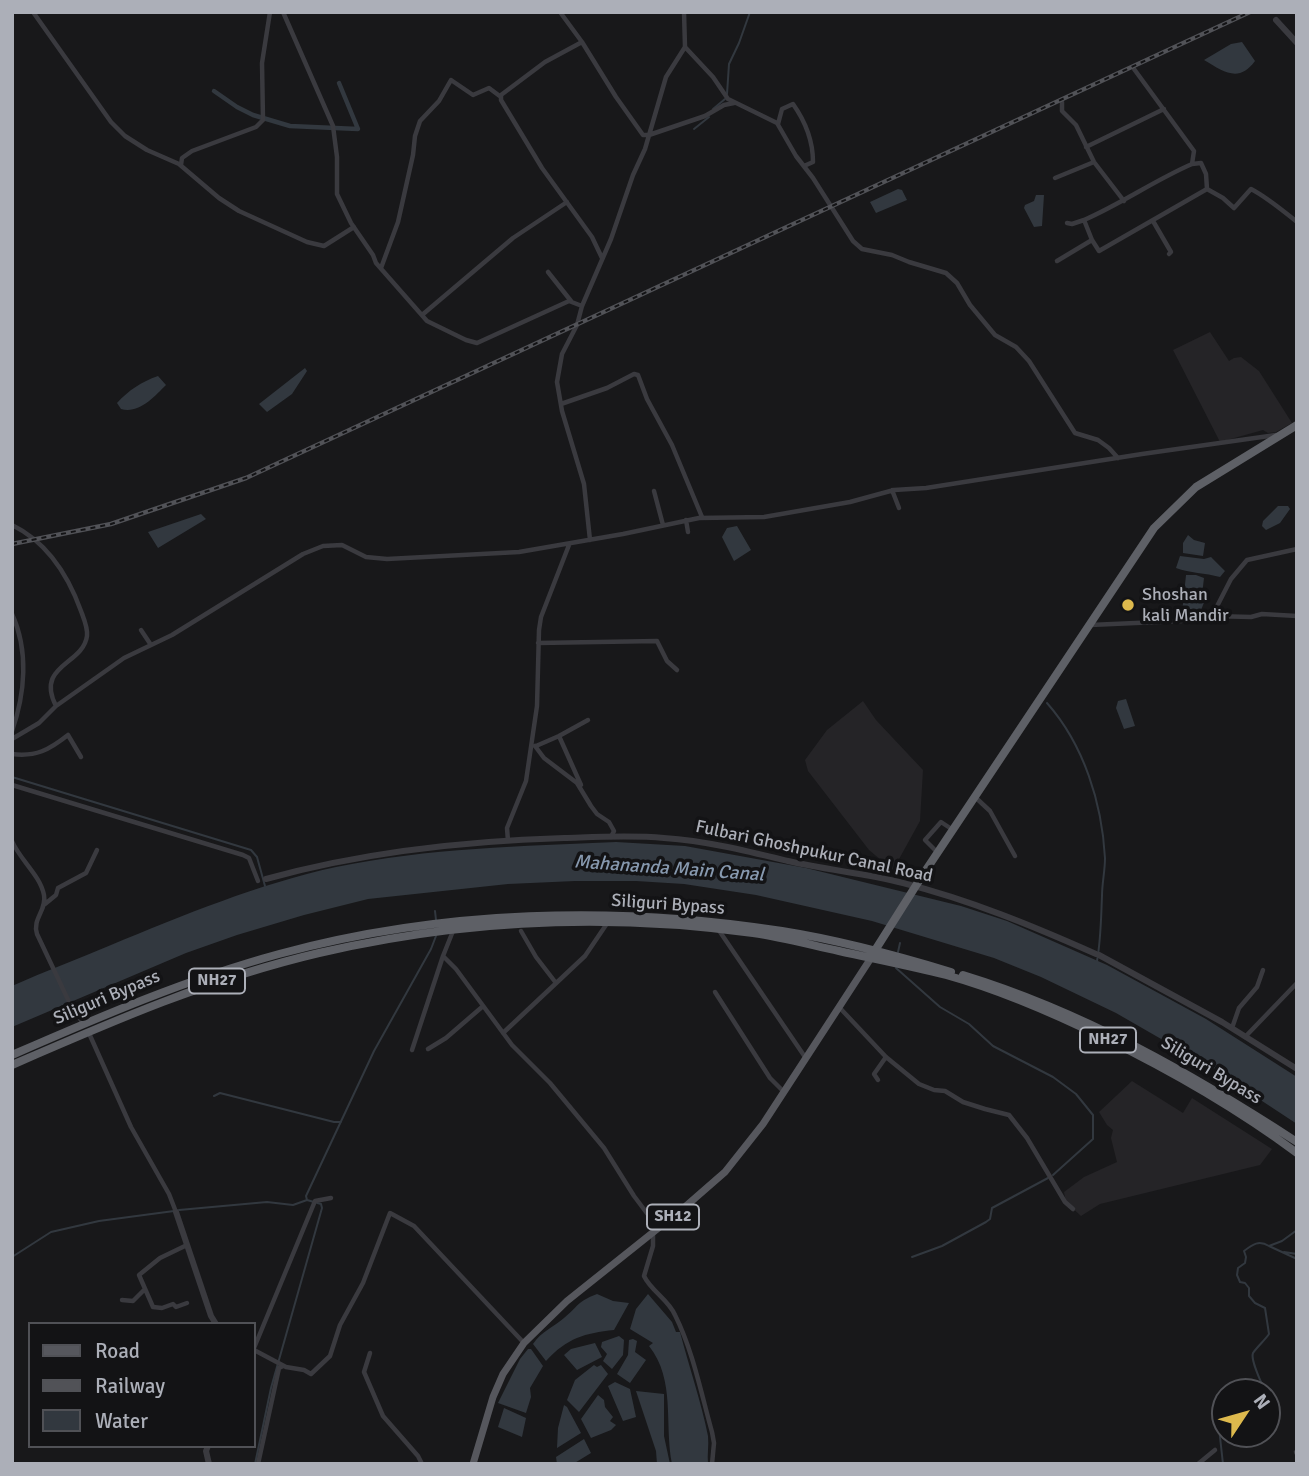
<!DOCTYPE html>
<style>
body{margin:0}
#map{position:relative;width:1309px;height:1476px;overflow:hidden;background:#18181a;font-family:Signika,sans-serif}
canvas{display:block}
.frame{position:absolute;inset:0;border:14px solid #acafb8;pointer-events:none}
.legend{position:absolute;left:28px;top:1322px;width:228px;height:126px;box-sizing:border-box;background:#131315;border:2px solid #505156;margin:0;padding:9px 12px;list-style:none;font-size:21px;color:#acafb8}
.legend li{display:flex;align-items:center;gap:14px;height:35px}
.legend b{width:35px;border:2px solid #505156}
.north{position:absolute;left:1211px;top:1378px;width:70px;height:70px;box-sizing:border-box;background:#131315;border:2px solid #505156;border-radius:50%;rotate:54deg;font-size:19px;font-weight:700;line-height:28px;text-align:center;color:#acafb8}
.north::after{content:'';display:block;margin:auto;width:24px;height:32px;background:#ddb94d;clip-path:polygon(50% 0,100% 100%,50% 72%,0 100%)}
</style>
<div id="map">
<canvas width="1309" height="1476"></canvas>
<div class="frame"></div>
<ul class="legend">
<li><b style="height:9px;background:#56575d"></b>Road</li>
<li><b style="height:9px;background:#515257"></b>Railway</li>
<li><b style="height:19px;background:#32383f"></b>Water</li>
</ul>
<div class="north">N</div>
</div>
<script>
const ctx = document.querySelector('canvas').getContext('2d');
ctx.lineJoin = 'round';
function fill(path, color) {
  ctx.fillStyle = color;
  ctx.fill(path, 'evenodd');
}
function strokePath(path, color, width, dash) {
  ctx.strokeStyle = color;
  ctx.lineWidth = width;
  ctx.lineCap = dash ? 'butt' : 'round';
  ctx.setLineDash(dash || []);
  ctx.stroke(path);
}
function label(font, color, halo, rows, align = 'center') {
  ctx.font = font + ' Signika,sans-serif';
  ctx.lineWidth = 7;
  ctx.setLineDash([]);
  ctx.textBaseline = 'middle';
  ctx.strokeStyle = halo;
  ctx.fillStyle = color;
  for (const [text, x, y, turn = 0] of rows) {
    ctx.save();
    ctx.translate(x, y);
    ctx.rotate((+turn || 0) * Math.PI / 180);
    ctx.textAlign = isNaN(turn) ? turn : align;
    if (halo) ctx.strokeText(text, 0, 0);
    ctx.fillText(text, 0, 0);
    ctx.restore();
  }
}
const built = new Path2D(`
 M1210 332 1229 361 1234 358 1241 357 1259 371 1292 423 1276 432 1268 433 1263 430 1220 442 1173 350Z
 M863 701 876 720 923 770 920 821 893 870 869 850 808 771 805 760 827 730Z
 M1132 1081 1183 1113 1192 1098 1272 1149 1260 1165 1100 1204 1081 1216 1066 1202 1064 1192 1084 1177 1117 1162 1111 1138 1113 1130 1107 1125 1099 1112Z`);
const water = new Path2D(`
 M1242 42 1255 61C1239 83 1224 72 1204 60L1231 44Z
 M898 189 902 190 907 200 876 213 870 202Z
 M1036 195H1044L1042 226 1034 227 1024 208 1025 205 1034 201Z
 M305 368 307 371 292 394 267 412 259 404Z
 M158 376 166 385C154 397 139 414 121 409L117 403C129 390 141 382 158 376Z
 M1278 506H1288L1290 509 1280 523 1266 530 1262 526 1263 521Z
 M201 514 206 519 158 548 148 532Z
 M737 526 751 550 734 561 722 537 727 528Z
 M1188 535 1194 540 1205 543 1203 556 1183 553V543Z
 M1180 556 1204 559 1211 557 1225 571 1220 577C1205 573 1190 573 1176 568Z
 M1186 575H1196L1204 578 1202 595 1206 597 1200 613H1182Z
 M1126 699 1135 726 1124 729 1116 708 1118 701Z
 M616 842 685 846 806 868 961 906 1007 921 1107 965 1206 1019 1297 1077V1124L1215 1070 1116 1013 1041 977 994 958 872 921 756 895 684 884 636 881H575L508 884 368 899 304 915 237 935 186 953 12 1027V986C45 971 78 959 111 945 184 915 258 884 336 867 428 848 523 846 616 842Z
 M597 1294 613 1301 629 1303 614 1330C585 1333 567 1338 546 1361L533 1344C542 1331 552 1328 564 1318 579 1306 576 1302 597 1294Z
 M648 1294 672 1322 676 1332H680C689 1367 701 1401 708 1436 709 1445 707 1455 708 1464H672C664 1424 676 1380 649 1346L653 1343 630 1329 636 1309Z
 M619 1336 624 1340 623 1355 612 1369 603 1361 607 1354 601 1347 602 1342Z
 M633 1339 637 1341 635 1352 646 1360 630 1383 617 1374 628 1355 629 1340Z
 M595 1343 602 1357 577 1370 564 1355 571 1349Z
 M528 1349H531L543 1366 530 1388 531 1397 526 1413 498 1403 520 1359Z
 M594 1365 597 1367 601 1365 608 1374 579 1412 567 1400 575 1380Z
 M615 1382 630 1389 636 1417 623 1421 608 1386Z
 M636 1391 664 1394V1436L670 1464H657L656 1451Z
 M598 1395 604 1400 605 1407 613 1417 610 1421 616 1425 611 1430 591 1438 581 1419Z
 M564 1405 567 1407 581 1433 557 1448 558 1428Z
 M504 1408 526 1418 522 1437 498 1427Z
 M584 1439 591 1453 573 1464H557L556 1457Z`);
const stream = new Path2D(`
 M727 94 729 64 739 43 750 12
 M713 109 725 99
 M694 129 709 117
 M1047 703C1084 745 1102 803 1105 858 1105 871 1102 883 1102 896 1101 918 1101 939 1097 961
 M12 777 251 850 257 857 265 886
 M435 911 436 920
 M898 952 900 943
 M896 968 940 1007 969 1024 993 1046 1053 1077 1076 1094 1093 1115V1139L1053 1175
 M214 1096 220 1093 334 1122H341
 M179 1210 267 1202 293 1205 307 1200
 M1269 1246 1297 1259
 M1284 1252 1297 1254
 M12 1257 51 1232 99 1221 174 1211
 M912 1257 942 1246 986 1222 990 1219 992 1208 1048 1178
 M1265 1392C1262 1383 1250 1360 1253 1353 1257 1347 1265 1340 1269 1334L1265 1308 1255 1303 1249 1296V1288L1245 1283 1240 1282 1237 1275 1238 1268 1245 1263 1246 1257 1244 1251C1253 1244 1259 1240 1269 1246L1282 1241 1297 1230
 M255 1464 271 1388 322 1208 321 1204 307 1200 306 1196 374 1051 431 949 436 936
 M1223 1464 1218 1419 1225 1410`);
const canal = new Path2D(`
 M214 91 237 107 253 115 290 126 358 129 339 83`);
const minor = new Path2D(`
 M33 12 111 122 125 136 147 150 179 164 219 198 239 211 307 242 324 246 354 227
 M283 12 333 126 337 157V194L351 223 373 255 376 263 427 321 466 340 477 343 569 301 582 306 577 325 562 354 557 382 562 411 584 484 590 540
 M560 12 582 42
 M684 12 685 47 713 77 728 99 777 123 796 156 813 178 853 241 862 249 892 255 909 262 946 273 957 283 970 305 995 335 1016 347 1029 361 1075 433 1098 440 1109 448 1118 458
 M1134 69 1194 151 1192 164 1201 163 1206 174 1207 189 1223 198 1234 208 1251 189C1268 198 1282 210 1297 222
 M1062 102V111L1076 125 1094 162 1124 201
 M778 124 782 109 793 104C805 121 813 142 813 162L804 166
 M1086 147 1164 109
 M181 165 182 158 192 151 256 127 263 120 262 63 270 12
 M1055 178 1094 162
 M1153 221 1171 252 1169 254
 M1067 223 1072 224 1084 220
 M1092 240 1099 251 1207 189
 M602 258 592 237 542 168 501 100V95L545 62 582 42 616 97 643 135H649L705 116 724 105 734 103
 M1057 261 1092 240 1084 220C1121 204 1155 180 1192 164
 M381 268 398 222 413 155 415 136 420 121 439 101 451 80 473 95 489 88 501 97
 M548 272 571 301
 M582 306 611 239 633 175 645 149 666 77 685 47
 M422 315 513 238 567 202
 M561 404 607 388 634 374 638 375 647 399 672 445 702 517
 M892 490 899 508
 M654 491 663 525
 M686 520 688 532
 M12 525C47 542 68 575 81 611 84 619 88 628 87 636 83 665 35 665 56 706
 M12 614C29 651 25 694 12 731
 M1212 616 1231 579 1247 560 1297 549
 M1090 625 1181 621 1212 616 1251 617 1262 614 1297 616
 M141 630 151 645
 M538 643 657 641 667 661 677 670
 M559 736 581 785
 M12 739 39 723 56 706 124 658 172 635 303 554 323 546 342 545 366 557 387 559 519 552 623 534 699 518 764 517 850 502 894 490 926 488 1142 454 1276 435
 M535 746 544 758 577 783 591 806 597 814 609 822 614 831 611 837
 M536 746 559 736 588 720
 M12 754C36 757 49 750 68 735L81 757
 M12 785 243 855 249 858 258 881
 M975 797 990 811 1015 856
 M12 841C20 860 40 875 44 895 47 910 32 919 37 934L71 1006 83 1023
 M508 841 507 828 526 781 537 706 539 630 541 617 569 545
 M938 853 925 840 941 822 953 830
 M45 904 56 895 58 888 86 873 97 850
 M718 929 805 1057
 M453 931 443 956 456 969 512 1045 550 1083 604 1148 634 1196 658 1228
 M521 931 536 957 556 983
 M715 992 770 1078 783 1091
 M839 1007 886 1057 919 1084 934 1090 945 1091 963 1102 985 1109 1009 1115 1027 1138 1065 1202 1073 1209
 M1232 1028 1239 1008 1257 987 1263 970
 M88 1031 131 1127 169 1194 176 1212
 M503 1033 585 956 608 922
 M1245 1037 1297 983
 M428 1049 446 1038 482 1007
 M412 1050 443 956
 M878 1080 874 1074 886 1057
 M653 1233V1246L644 1276C651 1291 668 1299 675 1315 693 1351 701 1393 712 1432L714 1443 712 1464
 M187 1245 160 1258 139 1275 153 1307 162 1308 173 1304 176 1307 187 1303
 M122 1300 133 1301 145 1289
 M254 1348 315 1201 331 1198
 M254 1350 286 1367 304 1370 311 1374 330 1356 340 1325 363 1283 390 1213 414 1226 524 1343
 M370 1353 364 1372 383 1416 418 1456 422 1464
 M1296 1452 1297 1454
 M258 1464 279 1368 283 1366
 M1198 1464 1215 1450`);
const tertiary = new Path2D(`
 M1276 20 1297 43
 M266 879C363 852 463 841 564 838 597 837 631 835 664 838 707 841 747 851 788 861 826 870 865 873 903 883 970 900 1033 926 1096 954
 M1099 955 1222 1022 1297 1069
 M176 1212 211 1316 216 1324
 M208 1446 206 1451 209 1464`);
const primary = new Path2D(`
 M473 1464 493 1397 503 1374 524 1343 567 1301 686 1206 725 1172 763 1124 871 958`);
const trunk = new Path2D(`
 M874 952 922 876 1154 528 1196 487 1297 425
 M963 975C1084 1012 1192 1074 1297 1142
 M12 1055C99 1017 187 979 279 954 441 910 616 905 782 931 839 940 895 955 951 972
 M12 1065C113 1021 212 978 319 953 461 920 608 913 753 933 782 937 811 945 839 951 875 959 911 966 946 975 1000 990 1053 1013 1104 1038 1172 1071 1236 1108 1297 1153`);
const rail = new Path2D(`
 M12 544 111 524 246 478 1250 12`);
const markers = [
 [1128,605,7,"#ddb94d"]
];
const shields = [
 [217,981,56],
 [1108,1040,56],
 [673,1217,52]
];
const shieldNames = [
 ["NH27",217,981],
 ["NH27",1108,1040],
 ["SH12",673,1217]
];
const poiNames = [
 ["Shoshan",1142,595],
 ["kali Mandir",1142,616]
];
const streetNames = [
 ["Fulbari Ghoshpukur Canal Road",814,852,12],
 ["Siliguri Bypass",668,905,4],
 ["Siliguri Bypass",107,998,-23],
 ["Siliguri Bypass",1211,1071,31]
];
const waterNames = [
 ["Mahananda Main Canal",669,869,4]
];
fill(built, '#252427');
fill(water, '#32383f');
strokePath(stream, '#32383f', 2);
strokePath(canal, '#32383f', 4.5);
strokePath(minor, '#3a3a3f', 4.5);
strokePath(tertiary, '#3a3a3f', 6);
strokePath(primary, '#56575d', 7);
strokePath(trunk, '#5e6066', 8);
strokePath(rail, '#515257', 4.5);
strokePath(rail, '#131315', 2, [5]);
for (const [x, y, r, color] of markers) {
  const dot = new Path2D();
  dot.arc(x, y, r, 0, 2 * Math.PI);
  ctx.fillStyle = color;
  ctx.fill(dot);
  strokePath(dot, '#131315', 2.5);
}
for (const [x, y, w] of shields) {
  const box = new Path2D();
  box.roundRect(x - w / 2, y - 12.5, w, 25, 5);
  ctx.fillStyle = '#131315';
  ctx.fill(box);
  strokePath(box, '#acafb8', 2);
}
label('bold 16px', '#acafb8', null, shieldNames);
label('18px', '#acafb8', '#131315', poiNames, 'left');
label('18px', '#acafb8', '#131315', streetNames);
label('italic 19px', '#8799af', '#131315', waterNames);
</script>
